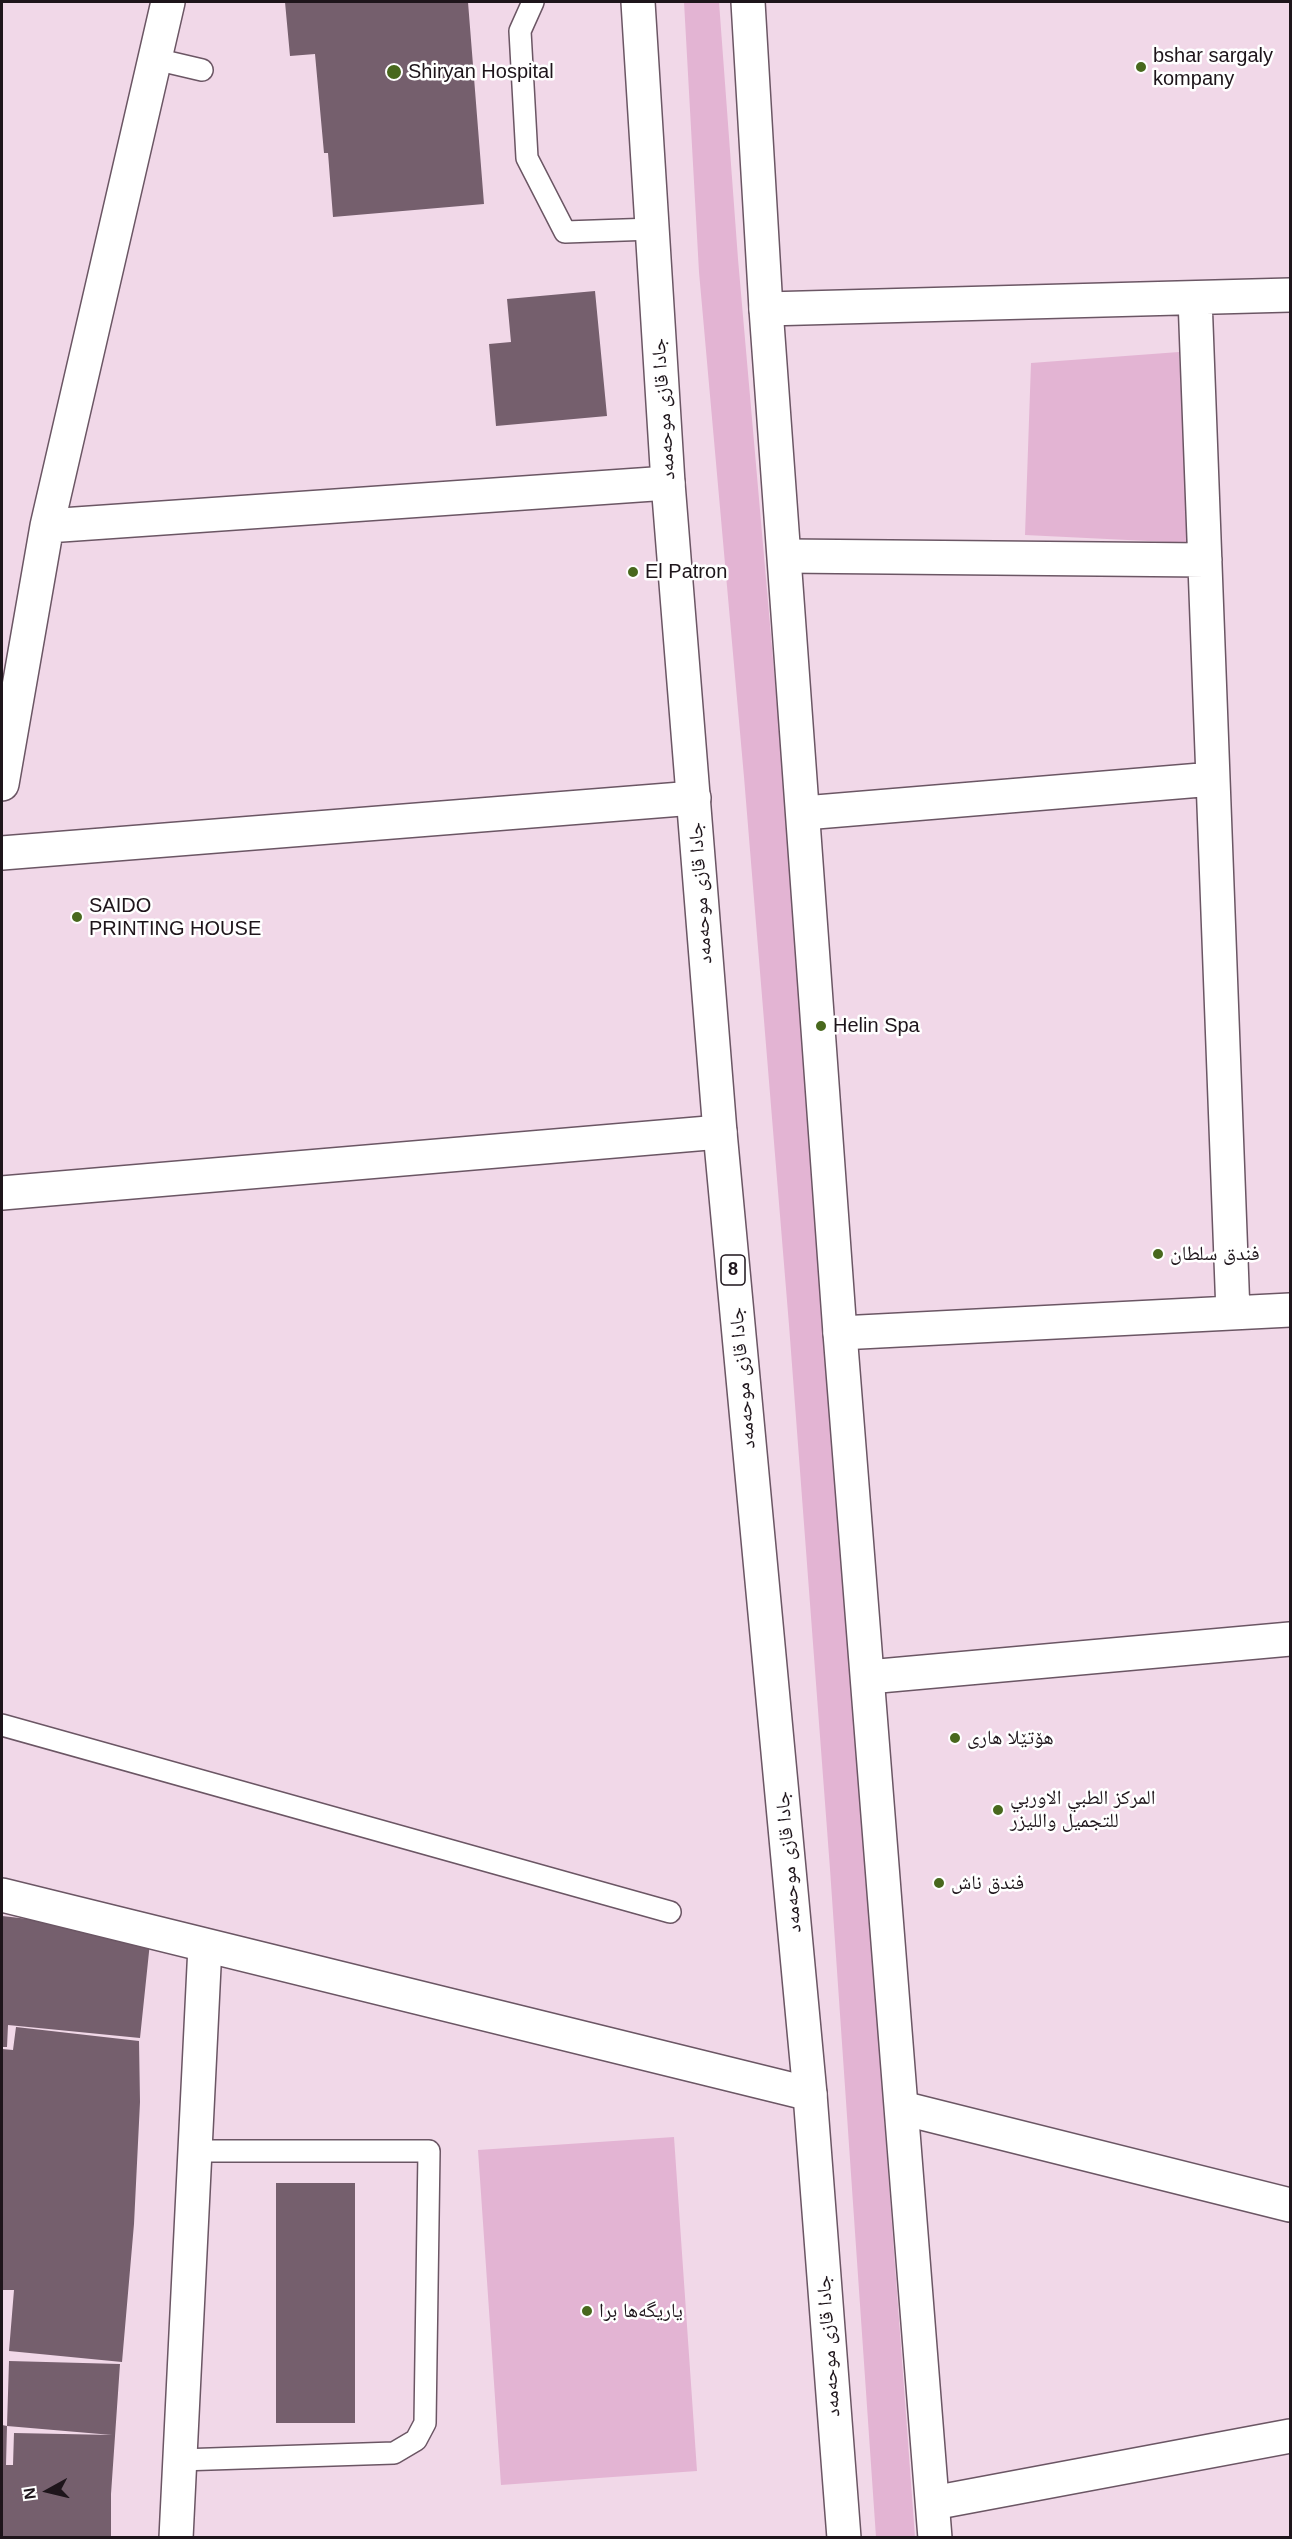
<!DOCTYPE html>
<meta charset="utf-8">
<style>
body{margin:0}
#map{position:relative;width:1292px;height:2539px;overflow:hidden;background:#f1d8e8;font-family:Arial,sans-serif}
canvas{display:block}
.frame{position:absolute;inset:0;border:3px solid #1e151b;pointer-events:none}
.north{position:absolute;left:18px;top:2461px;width:60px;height:60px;-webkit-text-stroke:4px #fff;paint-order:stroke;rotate:262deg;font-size:16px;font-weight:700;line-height:24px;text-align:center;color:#1e151b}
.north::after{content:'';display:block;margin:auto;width:21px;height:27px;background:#1e151b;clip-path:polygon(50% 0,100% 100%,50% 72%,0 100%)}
</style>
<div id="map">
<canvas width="1292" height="2539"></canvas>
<div class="frame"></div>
<div class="north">N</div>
</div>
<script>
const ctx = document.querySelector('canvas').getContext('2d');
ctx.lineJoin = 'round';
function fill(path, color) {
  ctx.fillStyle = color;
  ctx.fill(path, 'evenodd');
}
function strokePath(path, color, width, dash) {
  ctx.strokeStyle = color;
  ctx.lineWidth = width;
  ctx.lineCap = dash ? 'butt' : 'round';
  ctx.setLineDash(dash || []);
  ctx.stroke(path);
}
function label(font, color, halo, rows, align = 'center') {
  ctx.font = font + ' Arial,"Noto Naskh Arabic",sans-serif';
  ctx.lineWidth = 5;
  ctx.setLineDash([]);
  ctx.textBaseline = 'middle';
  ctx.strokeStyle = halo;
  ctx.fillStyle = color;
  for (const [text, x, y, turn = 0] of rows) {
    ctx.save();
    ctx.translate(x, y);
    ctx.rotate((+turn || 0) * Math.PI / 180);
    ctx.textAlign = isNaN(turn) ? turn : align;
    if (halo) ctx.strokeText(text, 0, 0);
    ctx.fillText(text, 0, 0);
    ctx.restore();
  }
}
const green = new Path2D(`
 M684 2H719L738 259 797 933 915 2537H876L830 1869 789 1325 744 777 699 272Z
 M1179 352 1189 543 1025 535 1031 363Z
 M674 2137 697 2471 501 2485 478 2150Z`);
const building = new Path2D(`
 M285 2H468L484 204 333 217 328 153H324L315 54 290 56Z
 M595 291 607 416 496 426 489 344 511 342 507 299Z
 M2 1916 151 1933 140 2038 8 2025 7 2047H2Z
 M16 2027 139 2041 140 2102 134 2224 122 2362 9 2351 14 2290H2V2049L13 2050Z
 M276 2183H355V2423H276Z
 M9 2361 120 2364 111 2494V2538H2V2425L7 2426 6 2465H13L14 2433 112 2435 7 2426Z`);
const service = new Path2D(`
 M533 2 520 31 527 158 565 232 653 229
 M155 59 202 70
 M2 1725 670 1912
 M180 2460 394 2453 416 2440 425 2423 429 2151H195`);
const minor = new Path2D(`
 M1195 298 1233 1313
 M766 309 1290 295
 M47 526 668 483
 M785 556 1205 560
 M2 784 47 526 168 2
 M804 813 1213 779
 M2 853 694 798
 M2 1193 720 1132
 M840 1333 1290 1310
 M868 1677 1290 1639
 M933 2503 1290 2436
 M176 2538 205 1946`);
const tertiary = new Path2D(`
 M2 1895 810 2094
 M902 2108 1290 2205`);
const primary = new Path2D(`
 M638 2 668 483 720 1132 810 2094 844 2538
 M748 2 766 309 840 1333 935 2538`);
const markers = [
 [1141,67,6,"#48681d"],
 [394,72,8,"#48681d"],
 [633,572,6,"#48681d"],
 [77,917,6,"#48681d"],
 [821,1026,6,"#48681d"],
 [1158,1254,6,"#48681d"],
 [955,1738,6,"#48681d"],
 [998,1810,6,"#48681d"],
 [939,1883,6,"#48681d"],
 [587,2311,6,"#48681d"]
];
const shields = [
 [733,1270,24]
];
const shieldNames = [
 ["8",733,1270]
];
const poiNames = [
 ["bshar sargaly",1153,56],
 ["kompany",1153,79],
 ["Shiryan Hospital",408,72],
 ["El Patron",645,572],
 ["SAIDO",89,906],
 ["PRINTING HOUSE",89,929],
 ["Helin Spa",833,1026],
 ["فندق سلطان",1170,1254],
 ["هۆتێلا هاری",967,1738],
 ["المركز الطبي الاوربي",1010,1798],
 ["للتجميل والليزر",1010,1821],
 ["فندق ناش",951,1883],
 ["یاریگەها برا",599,2311]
];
const streetNames = [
 ["جادا قازی موحەمەد",664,409,-94],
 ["جادا قازی موحەمەد",701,893,-94],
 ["جادا قازی موحەمەد",743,1378,-95],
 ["جادا قازی موحەمەد",789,1862,-95],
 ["جادا قازی موحەمەد",829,2346,-94]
];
fill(green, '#e3b4d3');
fill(building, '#755f6d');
strokePath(service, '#6b5664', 24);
strokePath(minor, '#6b5664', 36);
strokePath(tertiary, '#6b5664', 36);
strokePath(primary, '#6b5664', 36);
strokePath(service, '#fff', 21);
strokePath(minor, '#fff', 33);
strokePath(tertiary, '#fff', 33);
strokePath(primary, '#fff', 33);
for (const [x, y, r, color] of markers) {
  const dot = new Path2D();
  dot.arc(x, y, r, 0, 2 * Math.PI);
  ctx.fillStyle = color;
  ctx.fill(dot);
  strokePath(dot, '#fff', 2);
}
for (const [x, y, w] of shields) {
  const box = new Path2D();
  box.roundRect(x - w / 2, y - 15, w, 30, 4.5);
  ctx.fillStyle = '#fff';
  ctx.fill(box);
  strokePath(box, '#1e151b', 1.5);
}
label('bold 18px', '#1e151b', null, shieldNames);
label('20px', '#1e151b', '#fff', poiNames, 'left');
label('20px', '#1e151b', '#fff', streetNames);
</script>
